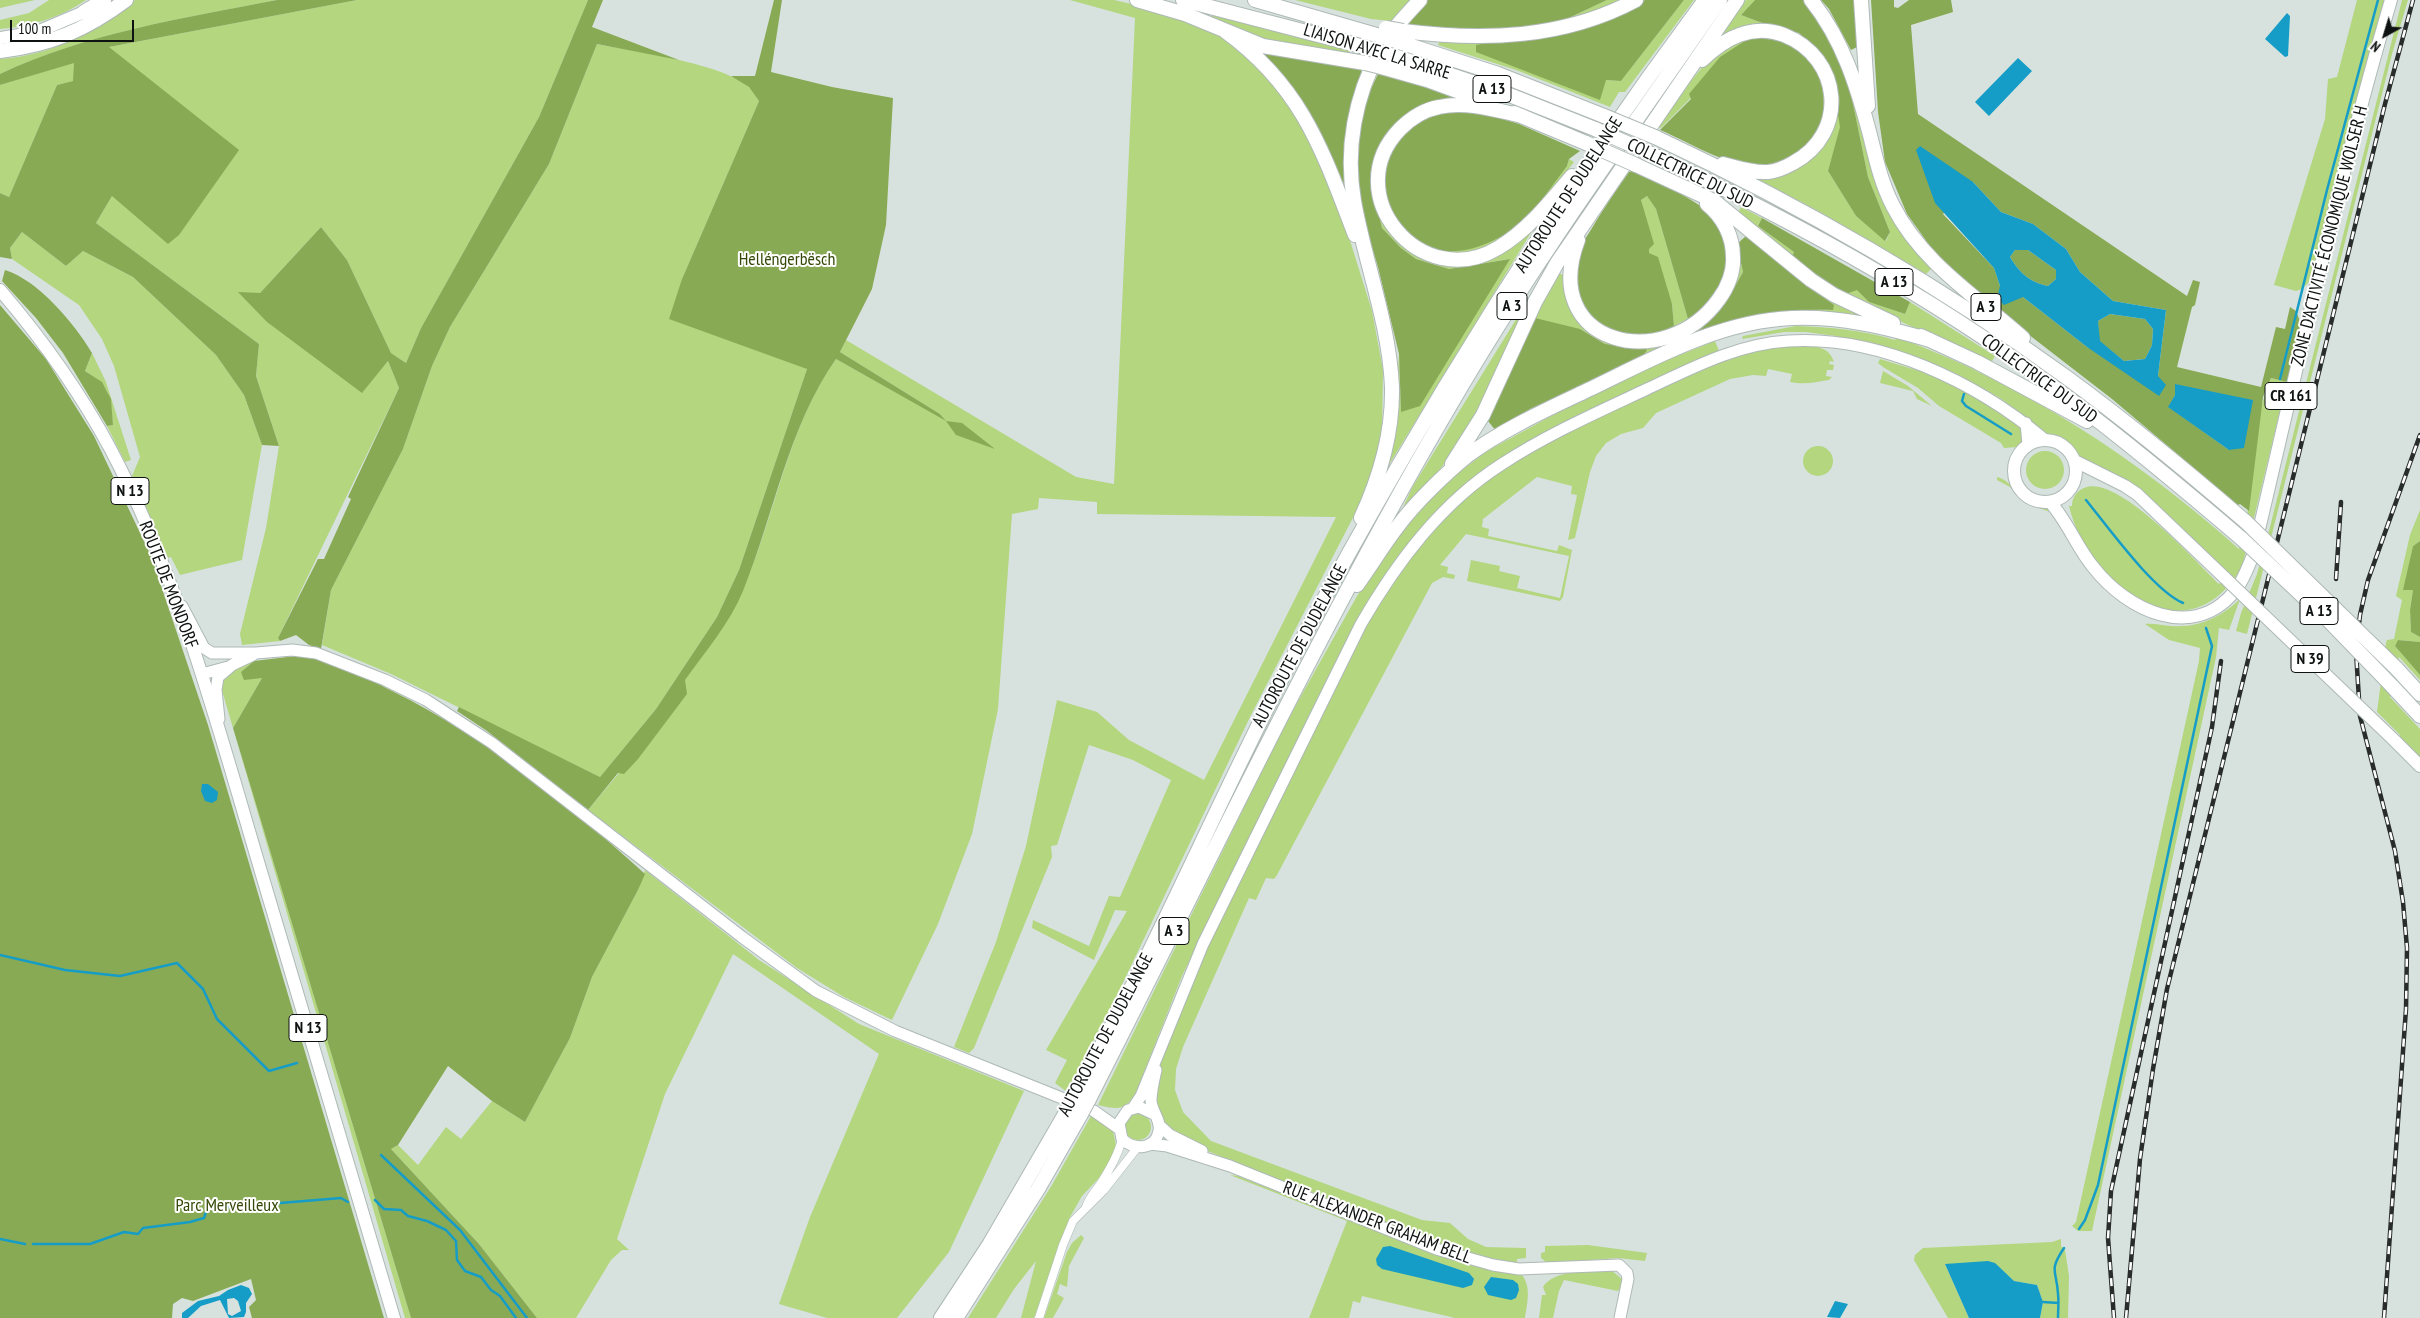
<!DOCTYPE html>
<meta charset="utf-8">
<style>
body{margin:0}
#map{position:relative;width:2420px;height:1318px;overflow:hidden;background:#d7e2de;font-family:"PT Sans Narrow",sans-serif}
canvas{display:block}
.north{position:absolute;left:2360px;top:10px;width:50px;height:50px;-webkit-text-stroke:4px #fff;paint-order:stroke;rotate:219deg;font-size:14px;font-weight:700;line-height:20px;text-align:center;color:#0e1210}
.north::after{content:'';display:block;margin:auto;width:18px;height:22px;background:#0e1210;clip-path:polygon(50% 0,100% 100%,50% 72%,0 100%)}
.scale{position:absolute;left:10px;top:20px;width:124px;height:22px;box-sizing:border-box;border:2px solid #0e1210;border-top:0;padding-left:6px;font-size:15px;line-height:18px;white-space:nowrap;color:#0e1210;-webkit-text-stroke:4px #fff;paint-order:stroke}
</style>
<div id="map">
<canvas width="2420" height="1318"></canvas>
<div class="north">N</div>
<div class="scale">100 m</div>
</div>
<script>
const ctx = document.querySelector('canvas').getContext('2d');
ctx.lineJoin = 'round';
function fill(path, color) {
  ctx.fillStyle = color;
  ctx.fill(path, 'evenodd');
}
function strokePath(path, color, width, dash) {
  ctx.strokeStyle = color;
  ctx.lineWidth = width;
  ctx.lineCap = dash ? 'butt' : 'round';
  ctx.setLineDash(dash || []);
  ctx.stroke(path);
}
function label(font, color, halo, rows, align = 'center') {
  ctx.font = font + ' "PT Sans Narrow",sans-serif';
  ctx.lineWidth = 4;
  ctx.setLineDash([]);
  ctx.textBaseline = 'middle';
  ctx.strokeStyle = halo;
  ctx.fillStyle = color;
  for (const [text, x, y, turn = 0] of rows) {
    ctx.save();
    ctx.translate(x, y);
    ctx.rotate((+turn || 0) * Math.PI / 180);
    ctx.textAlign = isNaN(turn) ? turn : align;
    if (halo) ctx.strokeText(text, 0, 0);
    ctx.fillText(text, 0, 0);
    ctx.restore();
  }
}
const green = new Path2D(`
 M0 0H35L0 8Z
 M49 0H86C60 18 31 26 0 29V20L29 13Z
 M135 0H277C183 18 88 33 0 74V59C58 54 89 33 135 0Z
 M357 0H588L539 117 421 328 406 363 391 353 347 260 321 227 260 293 362 392 388 361 399 388 278 638 280 641 242 645 240 634 266 528 279 446 256 376 259 344 96 223 112 196 109 47Z
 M1070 0H1114L1153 9 1208 29 1228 40 1276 81 1310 137 1343 218 1372 311 1383 370 1382 436 1376 465 1358 508 1251 715 1119 991 1067 1092 1055 1083 1067 1060 1046 1050 1127 911 1115 910 1094 960 1032 928 1033 920 1089 946 1109 896 1120 897 1171 780 1133 760 1089 745 1057 845 1051 846 1052 857 974 1048 969 1053 954 1047 996 942 1026 846 1057 700 1097 712 1129 740 1204 780 1336 517 1097 514V502L1039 498 1038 509 1012 514 998 709 972 834 938 924 892 1020 844 997 797 968 588 810 619 773 731 614C774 533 782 435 836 359L945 420 940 414 840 352 846 340 1076 477 1114 484 1135 18Z
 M1295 0H1410L1391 21 1371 19Z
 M1607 0H1627L1558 23Z
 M1684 0H1694L1625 92H1619L1610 107 1516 70 1438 45 1440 40 1515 39 1606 80 1621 81Z
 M1746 0H1755L1741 15 1773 27 1723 36 1721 34Z
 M2357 0H2385L2313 278 2302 289 2296 291 2274 285 2325 119 2328 79 2337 77Z
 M2402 0H2408L2392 54 2247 634 2236 631 2241 613 2257 574 2270 527Z
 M1212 15 1350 51 1349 56 1279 46 1211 20Z
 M1751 37 1661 128 1659 127 1690 82 1718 48Z
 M597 44C632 51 726 64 750 88 753 92 756 97 759 101L682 279 807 369 739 570 717 617 656 709 600 777 391 674 322 645 331 590 403 449 432 366 450 327 549 164Z
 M74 62V81L57 85 9 197 0 193V85Z
 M1850 89 1877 186 1893 219 1933 267 1926 274 1818 211 1752 176 1836 91 1841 127 1828 171 1856 216 1886 241 1890 232 1868 177Z
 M1569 159 1574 162C1542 203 1498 267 1438 250L1567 166Z
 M1647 196 1656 209 1688 319 1674 326 1672 304 1649 253 1641 200Z
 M1741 207 1762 218 1758 226 1794 252 1791 259 1738 213Z
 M1378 211C1400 246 1408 254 1449 264L1535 226 1387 468 1395 416 1399 354 1401 412 1509 259 1449 269 1416 259 1401 248 1382 228Z
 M22 232 66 266 83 251 133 277 216 355 244 395 262 445 242 560 180 575 171 557 168 558 132 476 140 457 114 366 102 339 79 305 12 259 10 248Z
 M1747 234 1858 314 1857 319 1701 333 1685 336 1703 322 1724 299 1737 244 1743 272 1725 304 1697 329 1700 331C1743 316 1786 308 1833 310V305L1794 276 1746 236Z
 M1546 271 1565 275V288L1570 304 1636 346 1672 344 1642 357 1645 348 1605 344 1580 329 1520 351 1469 431 1434 477 1406 507 1404 505 1413 486Z
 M1857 289 1869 302 1905 314 1910 302 1995 356 1991 363 1843 295Z
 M1796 326C1831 327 1862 330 1895 340L1897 337C2024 384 2138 459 2239 549 2257 495 2249 427 2271 378L2287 382 2242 567C2186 662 2088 585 2069 506H2072C2072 497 2077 491 2084 488 2117 473 2196 562 2219 584L2229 574 2141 491 2079 459 2065 442 2050 436 2000 398 1967 380 1929 363 1836 336 1806 332H1784L1742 339 1743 336Z
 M1715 341 1719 351 1529 442 1413 538 1393 563 1357 621 1182 976 1137 1090C1126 1111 1119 1110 1098 1105L1282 730 1357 596 1393 540 1409 520 1453 477 1487 451 1568 407 1657 364Z
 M1805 345C1818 347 1829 347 1834 362L1830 361 1829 364 1834 365 1833 370H1827L1826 376 1832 377 1829 380C1815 382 1805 385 1790 382L1792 374 1768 369 1766 376 1753 375 1730 379 1656 413 1643 428 1621 434 1606 443 1596 456 1590 472 1575 538 1568 540 1577 495 1571 494 1572 486 1537 477 1483 519 1482 527 1489 529 1488 536 1557 551 1559 545 1572 550 1563 597 1560 601 1467 581 1471 560 1500 566 1499 571 1520 576 1517 588 1560 598 1569 556 1466 534 1440 565 1448 567 1447 573 1455 575 1454 579 1443 577 1432 583 1277 875 1274 879 1266 878 1256 900 1249 898 1183 1047 1176 1069 1175 1090 1183 1112 1211 1141 1422 1220 1450 1223 1468 1239 1486 1247 1526 1248V1258L1517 1259V1263L1465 1253 1438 1243 1200 1148 1168 1129 1156 1108 1159 1066 1191 980 1349 657 1383 594 1420 544 1459 503 1480 485 1534 449 1703 367 1734 355 1765 348Z
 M92 353 106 382 131 460 125 462 107 426 113 425C110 395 112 388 85 371Z
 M1880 359 1926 373 1962 388 2021 427 2024 442 2018 447 2004 448 2001 443 1939 406 1918 388 1883 367 1878 363Z
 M1883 371 1908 386 1932 406 1917 399 1913 391 1880 383Z
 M1803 461a15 15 0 1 1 30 0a15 15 0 1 1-30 0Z
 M2026 470a19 19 0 1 1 38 0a19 19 0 1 1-38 0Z
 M1997 477C2012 481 2015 494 2028 501 2037 506 2045 506 2053 513L2025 503 2010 487 1997 480Z
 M2420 510V541L2413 546 2404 590H2413L2410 610 2411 632 2420 637V642L2399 640 2395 646 2420 675V680L2399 657 2390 697 2420 729V760L2399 737 2400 735 2377 712 2386 643 2387 640 2394 639 2402 600 2396 596 2410 535Z
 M2240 599 2229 630 2219 628 2216 657 2092 1231H2078L2072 1226 2076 1222 2199 661 2200 648 2169 640 2145 624C2154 623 2163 626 2172 626 2199 628 2221 617 2240 599Z
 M254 661 241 672 262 678 233 728 411 1318H405L221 687 226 674Z
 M645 870 759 960 859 1024 1024 1091 949 1252 897 1318H827L779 1304 810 1217 879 1054 733 954 665 1094 617 1239 629 1250H622L611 1260 576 1318H537L479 1244 391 1149 398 1145 418 1165 446 1127 461 1139 492 1101 525 1122 570 1038 592 977 638 890Z
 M1125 1127a13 13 0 1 1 26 0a13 13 0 1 1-26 0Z
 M1091 1116 1113 1131 1116 1145 1115 1152 1100 1177 1082 1196 1069 1219 1034 1318H1021L1036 1261 1014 1289 996 1318H968L1052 1185Z
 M1230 1175 1238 1176 1435 1254 1465 1264 1521 1274C1532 1286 1527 1303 1525 1318H1455L1362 1296 1360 1303 1353 1301 1349 1318H1309L1347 1221Z
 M1081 1235 1084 1238 1069 1266 1067 1287 1060 1284 1057 1294 1064 1298 1053 1318H1044L1067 1252 1072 1243Z
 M2061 1239V1246L2065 1250 2069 1276 2068 1318H2040L2043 1302 2037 1285 2014 1281 1995 1264H1945L1969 1318H1948L1914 1260 1915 1255 1923 1248 2052 1242Z
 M1588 1245 1647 1253 1645 1261 1618 1258 1547 1263 1541 1258V1253L1545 1252V1246Z
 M1611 1270 1622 1279 1623 1284 1618 1291 1564 1280 1559 1291 1553 1318H1539L1542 1295H1546L1543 1287C1554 1269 1591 1271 1611 1270Z`);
const forest = new Path2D(`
 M277 0H357L109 47 239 150 179 235 168 244 112 196 96 223 259 344 256 376 279 446 262 445 244 395 216 355 133 277 83 251 66 266 22 232 10 248 12 259 0 257V193L9 197 57 85 73 81 74 63 0 85V74C87 33 183 18 277 0Z
 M588 0H603L592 27 679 60 597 44 549 164 450 327 432 366 403 449 331 590 321 649 309 645 296 635 280 641 278 638 318 559H324L351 499 348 497 399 388 388 361 362 393 267 322 238 292 260 293 321 227 347 260 391 353 406 363 421 328 539 117Z
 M774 0H782L771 72 832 87 893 98 886 225 872 289 840 352 940 414 946 421 962 423 995 449 956 435 946 421 836 359C788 427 774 515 743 591 730 623 705 652 685 680L687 694 638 759 624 774 618 773 588 810 487 731 457 711 459 707 600 777 656 709 717 617 739 570 807 369 669 319 682 279 759 101 749 87 731 76H755Z
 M1427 0H1607L1558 23 1509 30 1444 31 1405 24Z
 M1645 0H1684L1621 81 1606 80 1600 100 1476 52V45C1534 36 1591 27 1645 0Z
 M1755 0H1804L1823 25 1842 60 1850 89 1868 177 1890 232 1885 241 1856 216 1828 171 1840 127 1831 70 1819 51 1799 33 1773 27 1741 15Z
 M1821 0H1854L1859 46 1851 50 1829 9Z
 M1871 0H1894V7L1898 8 1909 0H1951L1953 12 1911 25 1918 114 2187 296 2193 280 2200 282 2195 305 2192 307 2177 367 2261 387 2276 327 2285 329 2290 307 2296 311 2301 324 2287 382 2271 378 2263 397 2249 511 2240 504 2238 505 2112 399 1984 300 1940 260 1907 214 1885 162 1878 112ZM1973 182 2001 212 2033 224 2066 249 2080 272 2113 301 2166 310 2158 376 2087 347 2023 297 2000 286 1994 268 1943 214ZM2176 384 2229 450 2169 407 2175 395Z
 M1767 36C1785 41 1804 49 1815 65 1817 69 1818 75 1820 80 1835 124 1805 170 1756 167 1725 165 1689 142 1660 130L1691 99 1689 94 1720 57 1751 37Z
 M1260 51 1363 70C1345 123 1342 151 1350 206L1278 73Z
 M1378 74 1426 86 1466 100 1403 118 1373 190 1382 228 1401 248 1416 259 1449 269 1510 259 1420 406 1401 412 1399 354 1378 267 1362 215 1357 172 1358 134 1369 93Z
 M1447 111 1480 112 1519 124 1580 151 1569 159 1567 166C1552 186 1537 208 1518 225 1497 242 1464 256 1437 250 1400 241 1374 195 1387 159 1389 154 1395 148 1398 143 1406 133 1412 122 1425 117 1432 114 1440 113 1447 111Z
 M1632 171C1657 183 1684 193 1706 210 1729 228 1732 266 1718 290 1710 303 1700 311 1688 319L1656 209 1647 196 1641 200 1654 244 1649 249V253L1658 257 1672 304 1674 326C1668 330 1660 331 1653 333 1603 343 1564 302 1578 253 1580 246 1585 239 1589 233 1601 212 1615 192 1629 172Z
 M1762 218 1910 302 1905 314 1869 302 1857 290 1843 295 1791 259 1794 252 1758 226Z
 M1746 236 1794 276 1834 305 1833 310C1786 308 1743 316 1700 331L1696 329 1725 304 1743 272 1737 244Z
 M2015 250H2028L2056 270V279L2048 286C2029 282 2020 273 2010 257Z
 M5 270C38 280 75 324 92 353L85 371 102 382 111 399 113 425 107 426 63 353 36 318 2 281Z
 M0 305 46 359 94 436 151 556 208 725 384 1318H252L249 1307 256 1300 251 1279 193 1301 182 1298 173 1304 172 1318H0Z
 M2110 314 2145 319 2153 329 2152 345 2145 359 2124 361 2099 341 2098 321Z
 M1535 318 1580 329 1605 344 1645 348 1647 350 1642 357 1530 409 1496 431 1488 421Z
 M2420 541V637L2411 632 2410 610 2413 590H2403L2413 546Z
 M2398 640 2420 642V675L2395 646Z
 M296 656C306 658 316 659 326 661 347 666 374 682 394 692 487 738 569 805 645 874L638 890 592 977 570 1038 525 1122 492 1101 448 1066 398 1145 391 1149 479 1244 537 1318H411L233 728 262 678 244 680 241 672 254 661Z`);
const water = new Path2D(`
 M2287 13 2290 16 2288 56 2285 57 2265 39Z
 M2018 58 2032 71 1989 116 1975 102Z
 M1920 146 1973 182 2001 212 2033 224 2066 249 2080 272 2113 301 2166 310 2158 376 2166 385 2159 396 2087 347 2023 297 2004 305 1997 298 2000 286 1994 268 1935 203 1916 150ZM2015 250H2028L2056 270V279L2048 286C2029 282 2020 273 2010 257ZM2110 314 2145 319 2153 329 2152 345 2145 359 2124 361 2100 341 2098 321Z
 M2175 384 2253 400 2244 448 2229 450 2168 407 2175 395Z
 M202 784H208L218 792 217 800 212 803 205 801 201 791Z
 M1390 1246 1469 1273 1474 1279 1472 1285 1463 1288 1382 1269 1377 1265 1376 1259 1383 1247Z
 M1988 1261 1995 1263 2014 1281 2037 1285 2043 1302 2040 1318H1969L1945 1264Z
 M1491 1277 1513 1280 1518 1284 1519 1290 1516 1298 1511 1300 1488 1295 1484 1287Z
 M241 1285 249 1288 252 1294 246 1303V1312L244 1317 229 1318 220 1300 201 1306 188 1318H182V1313L198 1301 219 1296 228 1290ZM234 1298 238 1301 241 1311 232 1316 228 1314 227 1299Z
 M1835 1301 1848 1304 1840 1318 1827 1317Z`);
const stream = new Path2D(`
 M2280 379 2327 190 2378 0
 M1964 394 1962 401 1966 406 2011 434
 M2086 500C2108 527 2153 590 2183 603
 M0 955 65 970 120 976 177 963 203 989 217 1019 269 1071 297 1063
 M381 1155 460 1230 527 1318
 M375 1200 384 1209 401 1210 408 1216 427 1221 446 1230 456 1241 457 1260 465 1271 481 1277 491 1290 500 1296 516 1318
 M2079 1229 2085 1220 2098 1185 2212 646 2206 628
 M0 1239 25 1244
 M33 1244H90L124 1232 138 1234 143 1228 190 1222 204 1218 207 1209 341 1198 348 1202
 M2043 1302 2058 1303
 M2058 1318C2058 1310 2059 1302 2058 1294 2057 1270 2048 1272 2064 1248`);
const minor = new Path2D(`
 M1086 1207C1089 1198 1093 1194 1099 1186 1109 1171 1118 1156 1122 1139
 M1039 1318 1063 1245 1073 1221 1104 1190 1137 1148`);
const secondary = new Path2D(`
 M2026 423 2028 444
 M182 606 204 648 212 653H256L292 650 316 653 385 680 426 700 492 743 742 937 816 991 895 1031 1094 1111 1118 1128
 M202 674 228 667
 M219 719 216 690 218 677 232 665 253 655
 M1133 1108 1141 1096 1203 944 1361 624C1397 562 1441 503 1502 464 1548 434 1598 412 1647 389 1692 368 1737 344 1788 341 1879 335 1976 382 2044 439
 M1154 1114 1139 1107 1128 1110 1119 1123 1122 1139C1133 1150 1155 1151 1159 1131 1161 1120 1152 1112 1151 1101 1151 1091 1154 1079 1156 1070
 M1159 1125 1170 1135 1202 1151
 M1150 1144 1167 1146 1230 1166 1436 1249 1493 1265 1519 1269 1619 1265 1627 1273 1628 1279 1620 1318`);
const primary = new Path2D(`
 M0 290C42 339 80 392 111 450 181 583 219 731 262 875 306 1022 350 1170 394 1318
 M2014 471a31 31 0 1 1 62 0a31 31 0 1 1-62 0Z
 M2075 461 2125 486 2137 494 2225 578
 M2050 502C2068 522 2077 548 2094 568 2127 610 2192 642 2234 592 2243 582 2248 567 2253 555 2297 370 2337 183 2391 0
 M2395 741 2420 766`);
const trunk = new Path2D(`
 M0 38 37 32 84 12`);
const motorway = new Path2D(`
 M1137 0 1185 14 1263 46 1365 63
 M1183 0 1372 49
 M1255 0 1380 36
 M1811 0C1843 40 1857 86 1870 135 1876 159 1881 183 1893 206 1922 263 1977 297 2023 338
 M1861 0 1868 106
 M84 12 104 0
 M1225 31C1302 87 1322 149 1355 235
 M1403 31C1483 41 1563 39 1636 0
 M1396 41 1498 74 1604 116
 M0 51C50 45 86 30 126 0
 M1388 54 1507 94 1595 129
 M1702 60C1725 38 1752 23 1784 35 1842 58 1849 133 1793 163 1786 167 1777 171 1768 172 1753 173 1738 168 1723 164
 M1381 67 1427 80 1487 102
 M1514 113 1586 143
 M1522 116C1495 110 1467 101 1439 107 1423 110 1411 118 1400 129 1337 194 1421 294 1498 248 1528 230 1550 202 1572 176
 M1655 137C1798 204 1938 284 2066 377 2129 423 2188 472 2246 522
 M1645 151C1796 221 1943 302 2075 403 2132 446 2187 492 2242 539
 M1636 165 1714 201 1811 280 1834 295 1893 323
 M1578 240C1538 345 1665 375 1719 299 1728 287 1734 271 1733 257 1733 236 1723 217 1707 204
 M1921 336 1977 362 2087 421
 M1452 464 1483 415 1535 302 1557 263 1737 0
 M1361 518C1380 477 1393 433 1392 387 1389 322 1365 263 1354 201 1345 149 1355 96 1380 50 1390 32 1406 15 1420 0
 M1357 585C1371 566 1383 545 1398 526 1414 504 1446 473 1467 456 1503 429 1550 408 1590 389 1654 358 1720 321 1792 318 1840 316 1885 327 1930 340
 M2396 668 2420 694
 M2392 686 2420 716
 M1075 1096C1095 1058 1115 1021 1134 983 1192 867 1244 748 1305 634 1422 414 1556 200 1705 0
 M1088 1101C1207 868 1318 630 1451 404 1532 264 1628 133 1720 0
 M941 1318 989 1245 1068 1109
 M956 1318 1038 1189 1081 1114`);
const rail = new Path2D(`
 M2336 579 2341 502
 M2114 1318 2108 1238 2111 1191 2212 727 2221 661
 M2126 1318 2140 1159 2153 1069 2167 989 2385 104 2413 0
 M2384 1318 2406 1009 2407 948 2403 902 2395 851 2360 716 2356 651 2360 615 2368 580 2420 435`);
const primaryBridge = new Path2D(`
 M2225 578 2395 741`);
const motorwayBridge = new Path2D(`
 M1386 28 1403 31
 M1380 36 1396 41
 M1372 49 1388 54
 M1365 63 1381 67
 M1604 116 1655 137
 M1595 129 1645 151
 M1586 143 1636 165
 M2246 522 2396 668
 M2242 539 2327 619 2392 686
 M1068 1109 1075 1096
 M1081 1114 1088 1101`);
const shields = [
 [1492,89,38],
 [1894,282,38],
 [1512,306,30],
 [1986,307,30],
 [2291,396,52],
 [130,491,38],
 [2319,611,38],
 [2310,659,38],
 [1174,931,30],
 [308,1028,38]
];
const shieldNames = [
 ["A 13",1492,89],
 ["A 13",1894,282],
 ["A 3",1512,306],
 ["A 3",1986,307],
 ["CR 161",2291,396],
 ["N 13",130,491],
 ["A 13",2319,611],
 ["N 39",2310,659],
 ["A 3",1174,931],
 ["N 13",308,1028]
];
const streetNames = [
 ["LIAISON AVEC LA SARRE",1377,52,17],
 ["COLLECTRICE DU SUD",1690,174,26],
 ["AUTOROUTE DE DUDELANGE",1569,195,-57],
 ["ZONE D'ACTIVITÉ ÉCONOMIQUE WOLSER H",2330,236,-76],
 ["COLLECTRICE DU SUD",2039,379,36],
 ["ROUTE DE MONDORF",168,585,69],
 ["AUTOROUTE DE DUDELANGE",1300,646,-62],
 ["AUTOROUTE DE DUDELANGE",1106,1035,-62],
 ["RUE ALEXANDER GRAHAM BELL",1377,1223,21]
];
const parkNames = [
 ["Helléngerbësch",787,260],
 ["Parc Merveilleux",227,1206]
];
fill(green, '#b3d67f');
fill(forest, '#89aa54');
fill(water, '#159dc7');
strokePath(stream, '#159dc7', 2.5);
strokePath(minor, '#aeb9b6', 9);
strokePath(secondary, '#aeb9b6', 13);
strokePath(primary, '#aeb9b6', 14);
strokePath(trunk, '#aeb9b6', 14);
strokePath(motorway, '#aeb9b6', 16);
strokePath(minor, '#fff', 8);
strokePath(secondary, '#fff', 11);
strokePath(primary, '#fff', 12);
strokePath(trunk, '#fff', 12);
strokePath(motorway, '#fff', 14);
strokePath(rail, '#282d2b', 4.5);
strokePath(rail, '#fff', 2.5, [8]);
strokePath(primaryBridge, '#aeb9b6', 14, []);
strokePath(motorwayBridge, '#aeb9b6', 16, []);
strokePath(primaryBridge, '#fff', 12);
strokePath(motorwayBridge, '#fff', 14);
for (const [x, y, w] of shields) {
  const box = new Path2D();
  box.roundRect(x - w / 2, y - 13.5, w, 27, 4);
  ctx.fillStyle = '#fff';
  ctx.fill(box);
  strokePath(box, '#0e1210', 1);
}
label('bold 16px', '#0e1210', null, shieldNames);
label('18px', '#0e1210', '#fff', streetNames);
label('18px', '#344907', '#fff', parkNames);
</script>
